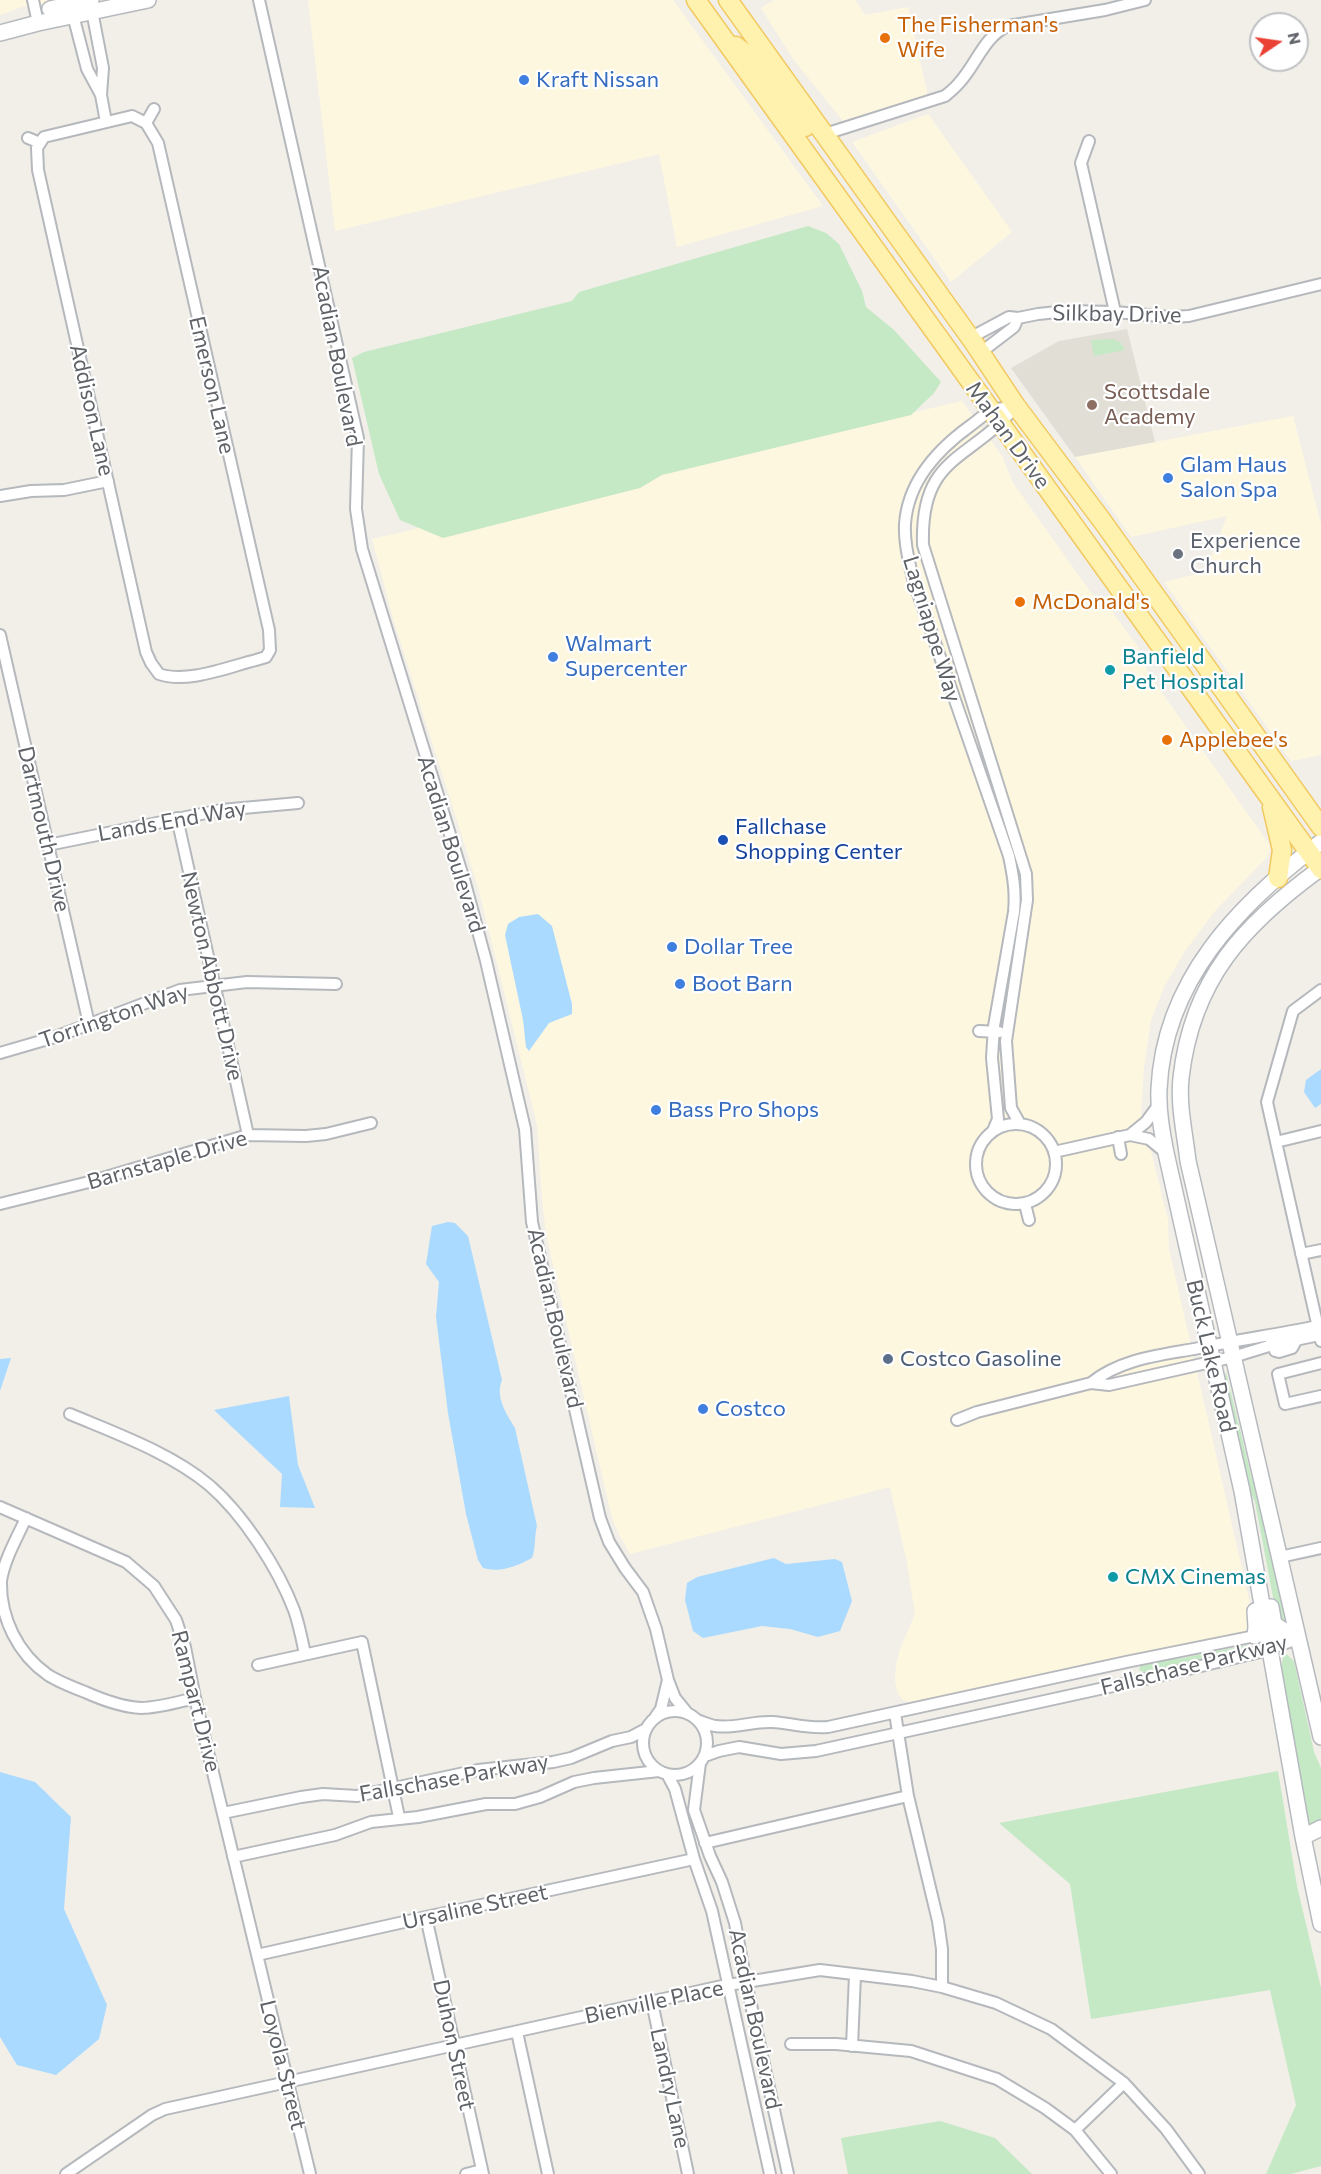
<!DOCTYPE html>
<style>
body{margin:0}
#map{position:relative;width:1321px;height:2174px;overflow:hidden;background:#f1efe8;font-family:Commissioner,sans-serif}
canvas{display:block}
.north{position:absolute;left:1249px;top:12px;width:60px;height:60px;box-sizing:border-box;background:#fff;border:2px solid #bfc1c3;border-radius:50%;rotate:77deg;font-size:16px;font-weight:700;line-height:24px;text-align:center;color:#5f6368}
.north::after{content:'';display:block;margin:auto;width:21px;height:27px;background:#ea4335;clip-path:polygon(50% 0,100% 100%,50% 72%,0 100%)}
</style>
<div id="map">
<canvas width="1321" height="2174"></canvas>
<div class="north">N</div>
</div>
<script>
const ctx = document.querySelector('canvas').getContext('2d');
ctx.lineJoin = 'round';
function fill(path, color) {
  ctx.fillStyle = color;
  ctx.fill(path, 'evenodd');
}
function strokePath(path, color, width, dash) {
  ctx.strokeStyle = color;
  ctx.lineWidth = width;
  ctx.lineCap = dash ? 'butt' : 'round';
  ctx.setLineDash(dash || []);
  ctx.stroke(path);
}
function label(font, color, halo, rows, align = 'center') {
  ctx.font = font + ' Commissioner,sans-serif';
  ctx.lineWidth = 4.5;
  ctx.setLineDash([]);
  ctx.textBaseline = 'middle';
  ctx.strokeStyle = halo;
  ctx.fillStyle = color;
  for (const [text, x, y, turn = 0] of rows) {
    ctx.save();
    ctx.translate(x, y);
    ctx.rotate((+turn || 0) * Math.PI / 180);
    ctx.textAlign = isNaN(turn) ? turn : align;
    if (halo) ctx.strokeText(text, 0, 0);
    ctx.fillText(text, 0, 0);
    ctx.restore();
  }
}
const commercial = new Path2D(`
 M0 0H72L22 7 0 15Z
 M308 0H673L823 206 677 247 659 154 335 231Z
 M774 0H855L865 15 908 7 928 96 843 121 793 59 761 8Z
 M928 114 1012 232 951 282 852 142Z
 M962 401 1002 456 1013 483 1092 594 1109 607 1138 647 1148 673 1269 844 1270 851 1267 857 1215 911 1185 951 1164 987 1151 1020 1144 1067 1141 1112 1168 1220 1169 1249 1253 1617 1249 1628 1242 1633 915 1704 903 1700 897 1692 895 1680 896 1664 900 1649 915 1614 907 1563 890 1487 630 1554 619 1534 612 1518 546 1234 542 1200 537 1125 478 887 394 622 372 539Z
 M1293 416 1321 524V755L1291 761 1164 582 1205 572 1227 516 1131 537 1075 457Z`);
const education = new Path2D(`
 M1127 329 1155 442 1075 457 1011 368 1059 341Z`);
const green = new Path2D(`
 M808 226 826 233 839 244 862 291 866 307 894 330 941 382 934 393 911 415 662 475 640 488 443 538 400 520 379 474 352 358 364 352 572 301 579 292Z
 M1113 339 1121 343 1125 350 1094 356 1091 340Z
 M1226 1372 1252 1479 1261 1498 1286 1612 1285 1620 1282 1623 1276 1613 1255 1502 1245 1480 1224 1380Z
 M1247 1645 1248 1650 1202 1660 1150 1675 1139 1670 1140 1666 1147 1662 1182 1658Z
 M1284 1652 1294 1661 1314 1752 1321 1768V1823L1308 1828 1281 1669Z
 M1278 1771 1297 1886 1321 1988V2166L1291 2174H1266L1296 2105 1270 1990 1091 2019 1070 1884 999 1823Z
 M940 2121 995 2138 1032 2174H848L841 2138Z`);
const water = new Path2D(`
 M538 914 552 926 572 1004V1014L549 1023 529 1051 526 1047 523 1020 505 935 508 924 519 917Z
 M1321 1069V1104L1315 1108 1304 1092 1306 1080Z
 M448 1222 455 1223 468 1236 502 1380C495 1397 506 1413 515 1428L537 1526C534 1537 536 1548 532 1558 516 1566 502 1573 483 1568L478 1560 466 1514 448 1413 436 1317 439 1282 426 1264 432 1226Z
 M11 1358 0 1391V1359Z
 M289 1396 298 1465 315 1508 280 1507 282 1474 214 1410Z
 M774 1558 786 1564 835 1559 842 1562 852 1601 840 1631 818 1637 790 1629 762 1626 703 1638 693 1631 685 1600 687 1583 697 1577Z
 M0 1772 35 1782 71 1817 64 1909 107 2005 99 2039 56 2075 17 2065 0 2037Z`);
const street = new Path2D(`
 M33 0 38 23
 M259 0 358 438 356 509 362 549 465 883 486 961 525 1129 532 1222 600 1518 609 1542 625 1568 643 1592 656 1629 668 1680 675 1698 688 1714
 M92 11 103 68 101 95
 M73 15 87 69 101 95 106 122
 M146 123 154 109
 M825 134 945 96C950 92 955 88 959 83 976 65 984 36 1008 26L1105 10 1145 0
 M28 138 40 143
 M1089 141 1081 163 1115 312
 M970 338 1009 317 1018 318 1038 314 1068 311 1115 312 1171 317 1189 316 1321 284
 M980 353 1014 327 1018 318
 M1016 406C970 462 920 454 923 545L1026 874 1027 900 1006 1041 1011 1108 1020 1124
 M0 496 31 491 64 490 108 481
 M0 635 89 1024
 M159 674 151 663 146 652 38 170 37 148 44 137 132 116 146 123 158 143 269 630 270 650
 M159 674C187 684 228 667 256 660L266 657 270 650
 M177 818 248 1135
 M48 845 221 810 298 803
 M1321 990 1293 1011 1267 1102 1321 1341
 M979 1031 999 1032
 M0 1053 55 1037 180 990 247 982 336 984
 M976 1164a40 40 0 1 1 80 0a40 40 0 1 1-80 0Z
 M993 1131 998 1119 992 1058 994 1026 1014 912C1016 892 1013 875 1009 856L913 579C909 561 904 543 905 524 908 481 937 450 970 426 977 421 985 413 993 410 1000 408 1008 408 1016 406
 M1130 1135 1146 1122 1160 1103
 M1118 1137 1121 1154
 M1276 1142 1321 1131
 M1054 1152 1130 1135 1149 1139 1166 1153
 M0 1204 89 1182 248 1135 306 1136 326 1134 371 1123
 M1025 1204 1029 1220
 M1301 1254 1321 1250
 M1271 1341 1275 1351 1279 1352 1292 1348 1297 1339
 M1321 1363 1278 1374 1285 1404 1321 1396
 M1091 1383C1121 1358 1163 1355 1199 1348 1239 1340 1278 1334 1318 1326
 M70 1414C115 1433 171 1453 209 1485 243 1514 278 1568 294 1610 299 1624 302 1640 305 1654
 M957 1420 977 1412 1091 1383 1109 1385 1233 1357 1272 1345 1319 1335
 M0 1507 126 1562 154 1586 176 1620 185 1647 195 1698 310 2174
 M26 1518C17 1538 4 1560 1 1581 0 1618 18 1654 48 1675 59 1682 72 1687 85 1692 103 1700 121 1707 141 1708 158 1708 178 1702 195 1698
 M1280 1557 1321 1548
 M258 1665 362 1642 399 1817
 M643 1743a32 32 0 1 1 64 0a32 32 0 1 1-64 0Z
 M895 1713 908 1796 938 1921 942 1949V1987
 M656 1716 661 1709 668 1680
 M697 1720C703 1722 709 1725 715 1726 734 1729 753 1721 772 1722 791 1723 808 1729 828 1727L1126 1662 1255 1636 1294 1639
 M705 1756 719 1751 739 1747 781 1754 816 1751 1159 1676 1260 1652 1292 1641
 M700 1763 694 1810 710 1856 722 1882 735 1923 746 1982 788 2174
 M667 1774 675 1789 694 1859 712 1911 770 2174
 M223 1813 301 1797 323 1794 357 1796 478 1770 553 1762 571 1758 612 1741 631 1737 646 1729
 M705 1843 908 1796
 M233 1857 335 1835 371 1822 418 1817 486 1804H515L540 1797 574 1782 594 1778 659 1771
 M426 1917 483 2174
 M257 1955 426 1917 694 1859
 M652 2002 688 2174
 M517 2032 548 2174
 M791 2044H836L911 2051 997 2079 1045 2108 1075 2130 1111 2174
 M852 2046 855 1975
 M1075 2130 1124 2083
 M66 2174 152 2115 165 2109 722 1986 820 1970 912 1981 942 1987 996 2003 1051 2029 1124 2083 1166 2129 1199 2174
 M466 2174 482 2170`);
const secondary = new Path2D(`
 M50 9 91 0
 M0 33 38 23 148 0
 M1321 842C1239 904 1164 980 1159 1089 1158 1111 1162 1132 1166 1153L1242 1491 1303 1837 1321 1924
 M1321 868C1244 924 1192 979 1181 1078 1178 1105 1185 1134 1188 1161L1321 1737
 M1271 1607 1274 1624 1297 1639
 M1255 1636 1256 1627 1255 1611
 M1303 1837 1321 1828`);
const primary = new Path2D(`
 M696 0 1321 869
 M728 0 974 343 1016 406 1103 522 1321 827
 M736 46 757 63 805 127
 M1272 807 1282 850 1278 878`);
const markers = [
 [885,38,6,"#e8710a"],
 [524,80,6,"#3f7fe0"],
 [1092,405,6,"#8d6e63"],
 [1168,478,6,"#3f7fe0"],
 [1178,554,6,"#6b7280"],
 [1020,602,6,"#e8710a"],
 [553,657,6,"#3f7fe0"],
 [1110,670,6,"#0f9aa8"],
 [1167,740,6,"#e8710a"],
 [723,840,6,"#1a4fb4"],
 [672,947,6,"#3f7fe0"],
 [680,984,6,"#3f7fe0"],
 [656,1110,6,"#3f7fe0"],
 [888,1359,6,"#5c6f8a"],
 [703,1409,6,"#3f7fe0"],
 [1113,1577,6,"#0f9aa8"]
];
const foodNames = [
 ["The Fisherman's",897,25],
 ["Wife",897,50],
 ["McDonald's",1032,602],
 ["Applebee's",1179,740]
];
const shopNames = [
 ["Kraft Nissan",536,80],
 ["Glam Haus",1180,465],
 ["Salon Spa",1180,490],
 ["Walmart",565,644],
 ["Supercenter",565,669],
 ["Dollar Tree",684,947],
 ["Boot Barn",692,984],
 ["Bass Pro Shops",668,1110],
 ["Costco",715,1409]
];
const streetNames = [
 ["Silkbay Drive",1117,314,1],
 ["Acadian Boulevard",337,356,79],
 ["Emerson Lane",212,385,77],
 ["Addison Lane",92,410,77],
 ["Mahan Drive",1008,435,54],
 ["Lagniappe Way",932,629,73],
 ["Lands End Way",172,821,-10],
 ["Dartmouth Drive",44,829,77],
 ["Acadian Boulevard",451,844,73],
 ["Newton Abbott Drive",212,976,77],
 ["Torrington Way",114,1016,-19],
 ["Barnstaple Drive",167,1160,-16],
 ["Acadian Boulevard",555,1318,77],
 ["Buck Lake Road",1211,1356,77],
 ["Fallschase Parkway",1194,1665,-14],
 ["Rampart Drive",196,1701,76],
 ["Fallschase Parkway",454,1778,-10],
 ["Ursaline Street",475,1907,-12],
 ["Bienville Place",654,2002,-12],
 ["Acadian Boulevard",755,2019,78],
 ["Duhon Street",454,2045,78],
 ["Loyola Street",283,2065,76],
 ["Landry Lane",670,2088,78]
];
const educationNames = [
 ["Scottsdale",1104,392],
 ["Academy",1104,417]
];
const worshipNames = [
 ["Experience",1190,541],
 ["Church",1190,566]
];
const cultureNames = [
 ["Banfield",1122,657],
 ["Pet Hospital",1122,682],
 ["CMX Cinemas",1125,1577]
];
const transitNames = [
 ["Fallchase",735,827],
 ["Shopping Center",735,852]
];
const serviceNames = [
 ["Costco Gasoline",900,1359]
];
fill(commercial, '#fef7e0');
fill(education, '#e1ded6');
fill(green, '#c5e8c5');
fill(water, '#aadaff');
strokePath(street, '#b5b8bc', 14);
strokePath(secondary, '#b6babf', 18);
strokePath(primary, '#f2c960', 21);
strokePath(street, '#fff', 10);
strokePath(secondary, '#fff', 15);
strokePath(primary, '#fff2af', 18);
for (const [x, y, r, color] of markers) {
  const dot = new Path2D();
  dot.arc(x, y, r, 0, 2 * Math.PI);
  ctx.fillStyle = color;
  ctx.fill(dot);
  strokePath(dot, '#fff', 2);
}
label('22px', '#c56008', '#fff', foodNames, 'left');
label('22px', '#366cbe', '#fff', shopNames, 'left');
label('22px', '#5f6368', '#fff', streetNames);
label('22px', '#785e54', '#fff', educationNames, 'left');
label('22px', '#5b616d', '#fff', worshipNames, 'left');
label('22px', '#0d838f', '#fff', cultureNames, 'left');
label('22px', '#164399', '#fff', transitNames, 'left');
label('22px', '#4e5e75', '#fff', serviceNames, 'left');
</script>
